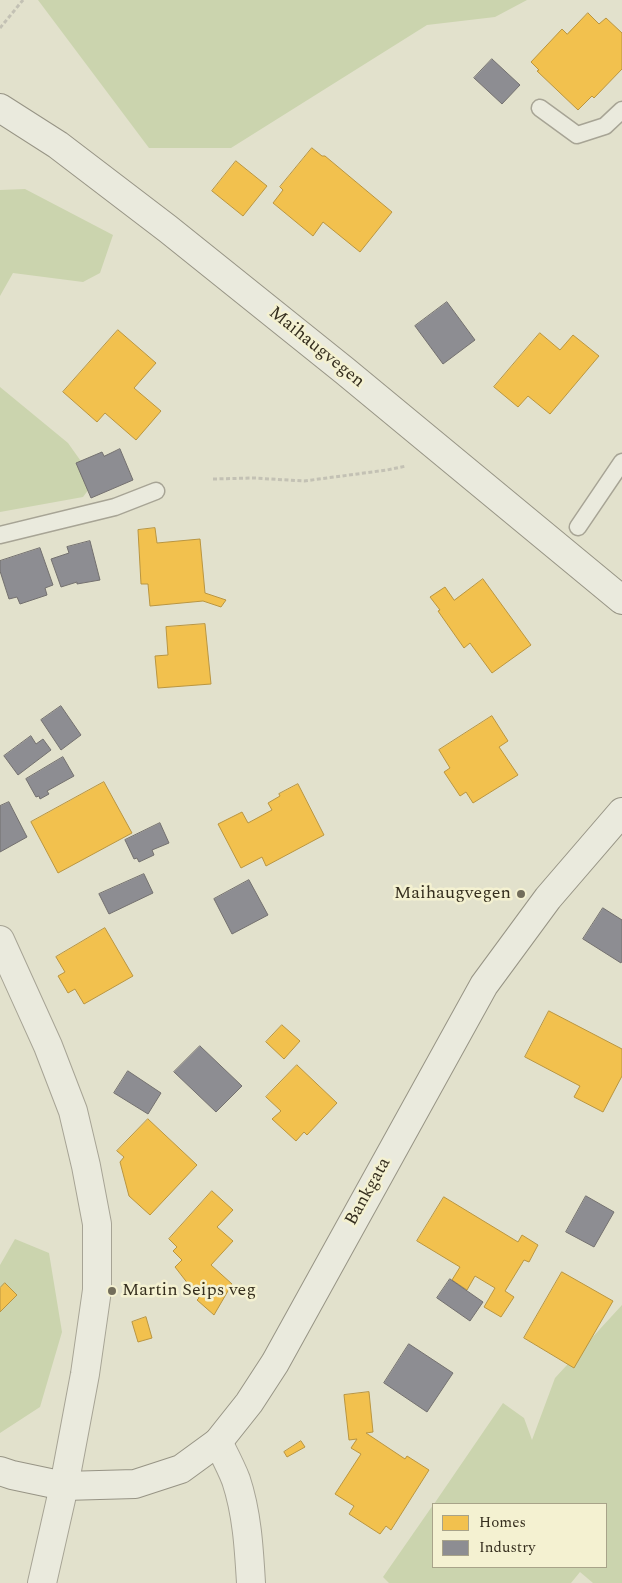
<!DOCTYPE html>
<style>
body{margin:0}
#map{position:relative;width:622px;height:1583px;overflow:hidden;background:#e2e1cc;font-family:Spectral,serif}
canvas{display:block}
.legend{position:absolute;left:432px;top:1503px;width:175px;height:65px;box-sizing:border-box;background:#f4f1d1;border:1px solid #a8a389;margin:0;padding:6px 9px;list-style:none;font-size:15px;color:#352e1e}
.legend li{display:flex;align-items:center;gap:10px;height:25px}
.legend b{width:25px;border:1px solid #a8a389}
</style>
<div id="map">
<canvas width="622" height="1583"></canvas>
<ul class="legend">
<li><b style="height:14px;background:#f2c14e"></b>Homes</li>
<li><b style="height:14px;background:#8d8d92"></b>Industry</li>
</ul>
</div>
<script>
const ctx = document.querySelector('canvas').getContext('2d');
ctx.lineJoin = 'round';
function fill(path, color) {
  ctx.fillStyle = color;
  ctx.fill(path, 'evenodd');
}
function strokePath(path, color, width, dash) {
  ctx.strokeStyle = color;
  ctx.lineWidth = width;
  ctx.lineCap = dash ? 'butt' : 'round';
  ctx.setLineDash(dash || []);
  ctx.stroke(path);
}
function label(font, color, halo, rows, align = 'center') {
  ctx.font = font + ' Spectral,serif';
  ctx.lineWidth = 5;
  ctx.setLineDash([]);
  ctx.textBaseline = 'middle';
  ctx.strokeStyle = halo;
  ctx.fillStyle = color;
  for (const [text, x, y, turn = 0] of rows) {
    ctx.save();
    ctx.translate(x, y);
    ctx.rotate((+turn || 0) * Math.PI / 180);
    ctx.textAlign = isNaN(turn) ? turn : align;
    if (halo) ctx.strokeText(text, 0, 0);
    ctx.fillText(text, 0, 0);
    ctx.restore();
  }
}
const green = new Path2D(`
 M38 0H527L495 17 427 25 231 148H149Z
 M25 189 113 235 100 273 83 282 13 273 0 296V190Z
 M0 387 68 443 95 481 83 497 0 512Z
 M15 1239 49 1253 62 1332 40 1407 0 1433V1265Z
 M622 1305V1583H593L580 1572 571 1583H389L383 1577 433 1505V1567H606V1504H434L503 1403 524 1418 532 1440 555 1378Z`);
const homes = new Path2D(`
 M588 13 599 24 606 18 622 33V69L594 98 592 96 578 110 537 71 539 70 531 62 562 29 567 34Z
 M312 148 322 156H325L392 212 360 252 323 222 313 236 273 203 283 190 280 187Z
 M236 161 267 186 243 216 212 191Z
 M118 330 156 363 134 388 161 411 136 440 105 413 97 422 63 392Z
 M540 333 560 350 573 335 599 356 550 414 528 396 518 407 494 387Z
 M155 528 157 543 200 539 205 593 226 600 221 607 203 601 150 606 148 584H141L138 530Z
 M483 579 531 645 492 673 470 643 464 648 438 611 440 610 430 597 445 587 454 600Z
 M205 624 211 684 158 688 155 656 168 655 166 627Z
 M492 716 508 741 499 747 518 775 473 803 466 792 460 796 444 772 450 768 439 750Z
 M104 782 132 833 58 873 31 822Z
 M298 784 324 835 266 866 262 857 241 868 218 824 242 812 248 823 272 810 268 803 280 796 279 794Z
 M105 928 133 976 84 1004 75 989 68 993 58 976 65 972 56 957Z
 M549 1011 622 1049V1076L603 1112 574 1097 580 1086 525 1057Z
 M282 1025 300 1041 284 1059 266 1042Z
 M297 1065 337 1103 307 1135 304 1132 296 1141 272 1119 281 1111 266 1097Z
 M148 1119 197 1165 150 1215 129 1196 120 1162 124 1157 117 1151Z
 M212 1191 233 1210 217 1227 233 1241 211 1265 232 1284 214 1315 197 1300 199 1298 175 1267 182 1260 173 1251 177 1247 169 1239Z
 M444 1197 518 1242 522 1235 538 1245 529 1262 524 1260 505 1291 514 1297 501 1317 484 1307 495 1288 475 1276 467 1290 452 1280 460 1267 417 1241Z
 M562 1272 613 1301 574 1368 524 1338Z
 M5 1283 17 1295 0 1312V1288Z
 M146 1317 152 1338 138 1342 132 1322Z
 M369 1392 373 1432 366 1433 405 1459 407 1456 429 1470 391 1530 386 1526 380 1534 349 1514 354 1506 335 1494 361 1454 351 1448 357 1439 349 1440 344 1395Z
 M301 1441 305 1447 287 1457 284 1452Z`);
const industry = new Path2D(`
 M492 59 520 85 502 104 474 78Z
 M447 302 475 340 443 364 415 326Z
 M120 449 133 480 91 498 76 463 102 452 104 456Z
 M90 541 100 580 77 584V582L61 587 51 559 69 553 67 547Z
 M40 548 53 585 45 588 47 595 20 604 17 597 9 599 0 571V561Z
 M61 706 81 735 61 750 41 720Z
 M31 736 36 744 43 739 51 750 18 775 4 756Z
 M63 757 74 776 47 791 49 794 40 799 39 796 36 797 26 779Z
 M9 802 27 837 0 852V806Z
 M160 823 169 843 152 850 154 855 139 862 137 858 134 859 125 840Z
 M144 874 153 893 109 914 99 894Z
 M249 880 268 915 232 934 214 899Z
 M603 908 622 920V961L621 963 583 939Z
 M200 1046 242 1086 216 1112 174 1072Z
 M128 1071 161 1093 148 1114 114 1093Z
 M586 1196 614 1212 594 1247 566 1232Z
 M450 1279 483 1302 470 1321 437 1298Z
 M409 1344 453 1373 427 1412 384 1383Z`);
const path = new Path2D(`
 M0 28 23 0
 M213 479 254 478 304 481 387 470 406 466`);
const lane = new Path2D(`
 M540 108 577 135 605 126 622 110
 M578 527 622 462
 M0 535 115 507 156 491`);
const street = new Path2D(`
 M0 940 48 1046 73 1111 86 1166 97 1224V1290L85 1374 64 1486 42 1583
 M218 1442C224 1454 231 1467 236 1480 247 1513 249 1549 251 1583`);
const secondary = new Path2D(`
 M0 108 58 145 168 229 345 371 622 600
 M0 1471 12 1475 64 1486 135 1484 181 1469 218 1442 249 1403 275 1363 484 985 548 898 622 812`);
const markers = [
 [521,894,5,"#726d5b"],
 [112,1291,5,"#726d5b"]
];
const streetNames = [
 ["Maihaugvegen",316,348,39],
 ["Bankgata",369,1192,-61]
];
const poiNames = [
 ["Maihaugvegen",511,894],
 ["Martin Seips veg",122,1291,"left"]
];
fill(green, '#cbd4ae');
fill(homes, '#f2c14e');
strokePath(homes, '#b99540', 1);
fill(industry, '#8d8d92');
strokePath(industry, '#73706f', 1);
strokePath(lane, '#a7a495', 19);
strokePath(street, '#a7a495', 30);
strokePath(secondary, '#979485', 30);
strokePath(path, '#c3c1b4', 3, [4, 2.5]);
strokePath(lane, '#eaeadd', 16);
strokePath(street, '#eaeadd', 28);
strokePath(secondary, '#eaeadd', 28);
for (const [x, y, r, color] of markers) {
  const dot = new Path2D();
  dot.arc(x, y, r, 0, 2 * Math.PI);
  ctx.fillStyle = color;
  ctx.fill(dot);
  strokePath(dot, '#f4f1d1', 2);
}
label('18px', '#352e1e', '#f4f1d1', streetNames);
label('18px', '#352e1e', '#f4f1d1', poiNames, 'right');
</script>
